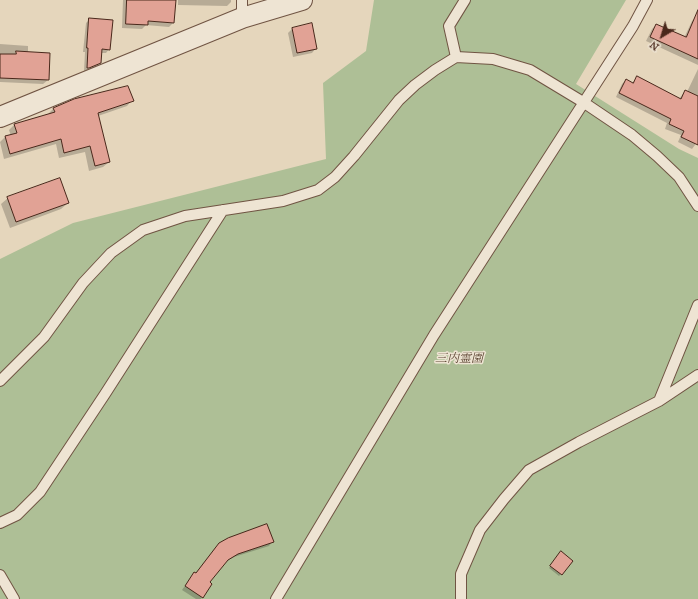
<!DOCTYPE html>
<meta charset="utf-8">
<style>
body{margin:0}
#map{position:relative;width:698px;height:599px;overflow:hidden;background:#e5d6bc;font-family:"IM FELL French Canon",serif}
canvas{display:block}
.north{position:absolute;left:642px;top:16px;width:40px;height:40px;-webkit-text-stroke:3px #eee4d3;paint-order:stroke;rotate:218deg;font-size:11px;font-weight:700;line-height:16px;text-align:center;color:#49281b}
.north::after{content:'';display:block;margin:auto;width:14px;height:18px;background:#49281b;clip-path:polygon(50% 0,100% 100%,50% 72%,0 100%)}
</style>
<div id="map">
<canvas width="698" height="599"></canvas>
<div class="north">N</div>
</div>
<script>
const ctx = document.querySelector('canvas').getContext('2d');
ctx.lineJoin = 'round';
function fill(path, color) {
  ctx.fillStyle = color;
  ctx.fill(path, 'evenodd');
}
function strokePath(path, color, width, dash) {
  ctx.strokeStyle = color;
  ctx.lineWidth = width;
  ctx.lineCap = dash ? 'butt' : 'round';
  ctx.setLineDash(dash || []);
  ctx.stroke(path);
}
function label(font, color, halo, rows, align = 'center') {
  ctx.font = font + ' "IM FELL French Canon","Noto Serif JP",serif';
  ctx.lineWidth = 3;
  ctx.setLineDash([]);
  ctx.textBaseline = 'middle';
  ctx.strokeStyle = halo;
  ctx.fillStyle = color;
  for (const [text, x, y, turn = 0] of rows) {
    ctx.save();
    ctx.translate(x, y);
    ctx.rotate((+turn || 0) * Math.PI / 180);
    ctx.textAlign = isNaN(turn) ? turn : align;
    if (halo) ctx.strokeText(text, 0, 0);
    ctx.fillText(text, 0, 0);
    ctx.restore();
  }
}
const green = new Path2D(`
 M374 0H626L576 84 679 149 698 158V599H0V259L73 223 326 159 323 83 366 51Z`);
const shadow = new Path2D(`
 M123 0H175L173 23 169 27 146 25 142 29 122 28Z
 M178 0H231V2L227 6 178 5Z
 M696 17 698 18V65L646 41 652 29 656 25 684 38 692 21Z
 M90 19 109 49 106 53H101L100 63 96 67 84 71 85 52H83L86 23Z
 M311 24 316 48 312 53 293 57 288 33 292 29Z
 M0 44 28 46V53L48 80 43 84 0 82Z
 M698 69V141L692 149 678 142 681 135 665 129 667 123 616 97 622 84 626 80 632 83 637 77 679 99 685 91 687 92Z
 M132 100 127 106 98 116 109 162 103 167 89 171 85 152 59 158 56 144 4 159 0 142 5 137 11 136 9 130 15 124 48 114 54 108Z
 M8 198 68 203 61 209 10 228 1 204Z
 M272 542 269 546 234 557 225 562 208 582 201 599H196L182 590 191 577 194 573 195 574 215 548Z
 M560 555 561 574 559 576 549 568Z`);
const building = new Path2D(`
 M127 0H176L174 23 148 21V25L126 24Z
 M698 10V59L650 37 656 24 686 37Z
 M89 18 113 20 110 50 102 49 101 63 89 68H87L88 48H87Z
 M312 23 317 49 297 53 292 28Z
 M16 51 50 53 49 80 0 78V54H16Z
 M637 76 681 99 685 90 698 96V145L681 137 684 131 669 124 671 119 619 93 626 79 633 83Z
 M128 86 134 101 98 113 110 162 95 166 90 146 64 153 61 139 10 154 5 136 17 133 14 124 55 112 53 108 74 99Z
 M60 178 69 203 16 222 7 197Z
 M267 524 274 542 238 554 228 560 210 582 212 584 203 598 185 586 194 572 196 573 219 543 228 538Z
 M561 551 573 561 562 575 550 566Z`);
const service = new Path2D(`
 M242 18V0
 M456 57 449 26 465 0
 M0 381 44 337 83 283 111 253 143 230 185 216 283 201 318 190 335 177 354 156 399 100 415 85 435 70 456 57 493 59 530 70 583 102 632 135 657 156 679 177 698 206
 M659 401 698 305
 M0 523 17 515 40 492 105 394 223 210
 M0 575 14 599
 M276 599 434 335 633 26 647 0
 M461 599V574L480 530 504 499 529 470 579 442 659 401 698 375`);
const minor = new Path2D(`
 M0 117 242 18 302 0`);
const parkNames = [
 ["三内霊園",459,359]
];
fill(green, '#aebf96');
fill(shadow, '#0003');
fill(building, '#e1a295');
strokePath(building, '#49281b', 1);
strokePath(service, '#705443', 12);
strokePath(minor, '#705443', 22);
strokePath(service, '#eee4d3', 10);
strokePath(minor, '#eee4d3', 20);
label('italic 12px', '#5d4634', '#eee4d3', parkNames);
</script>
